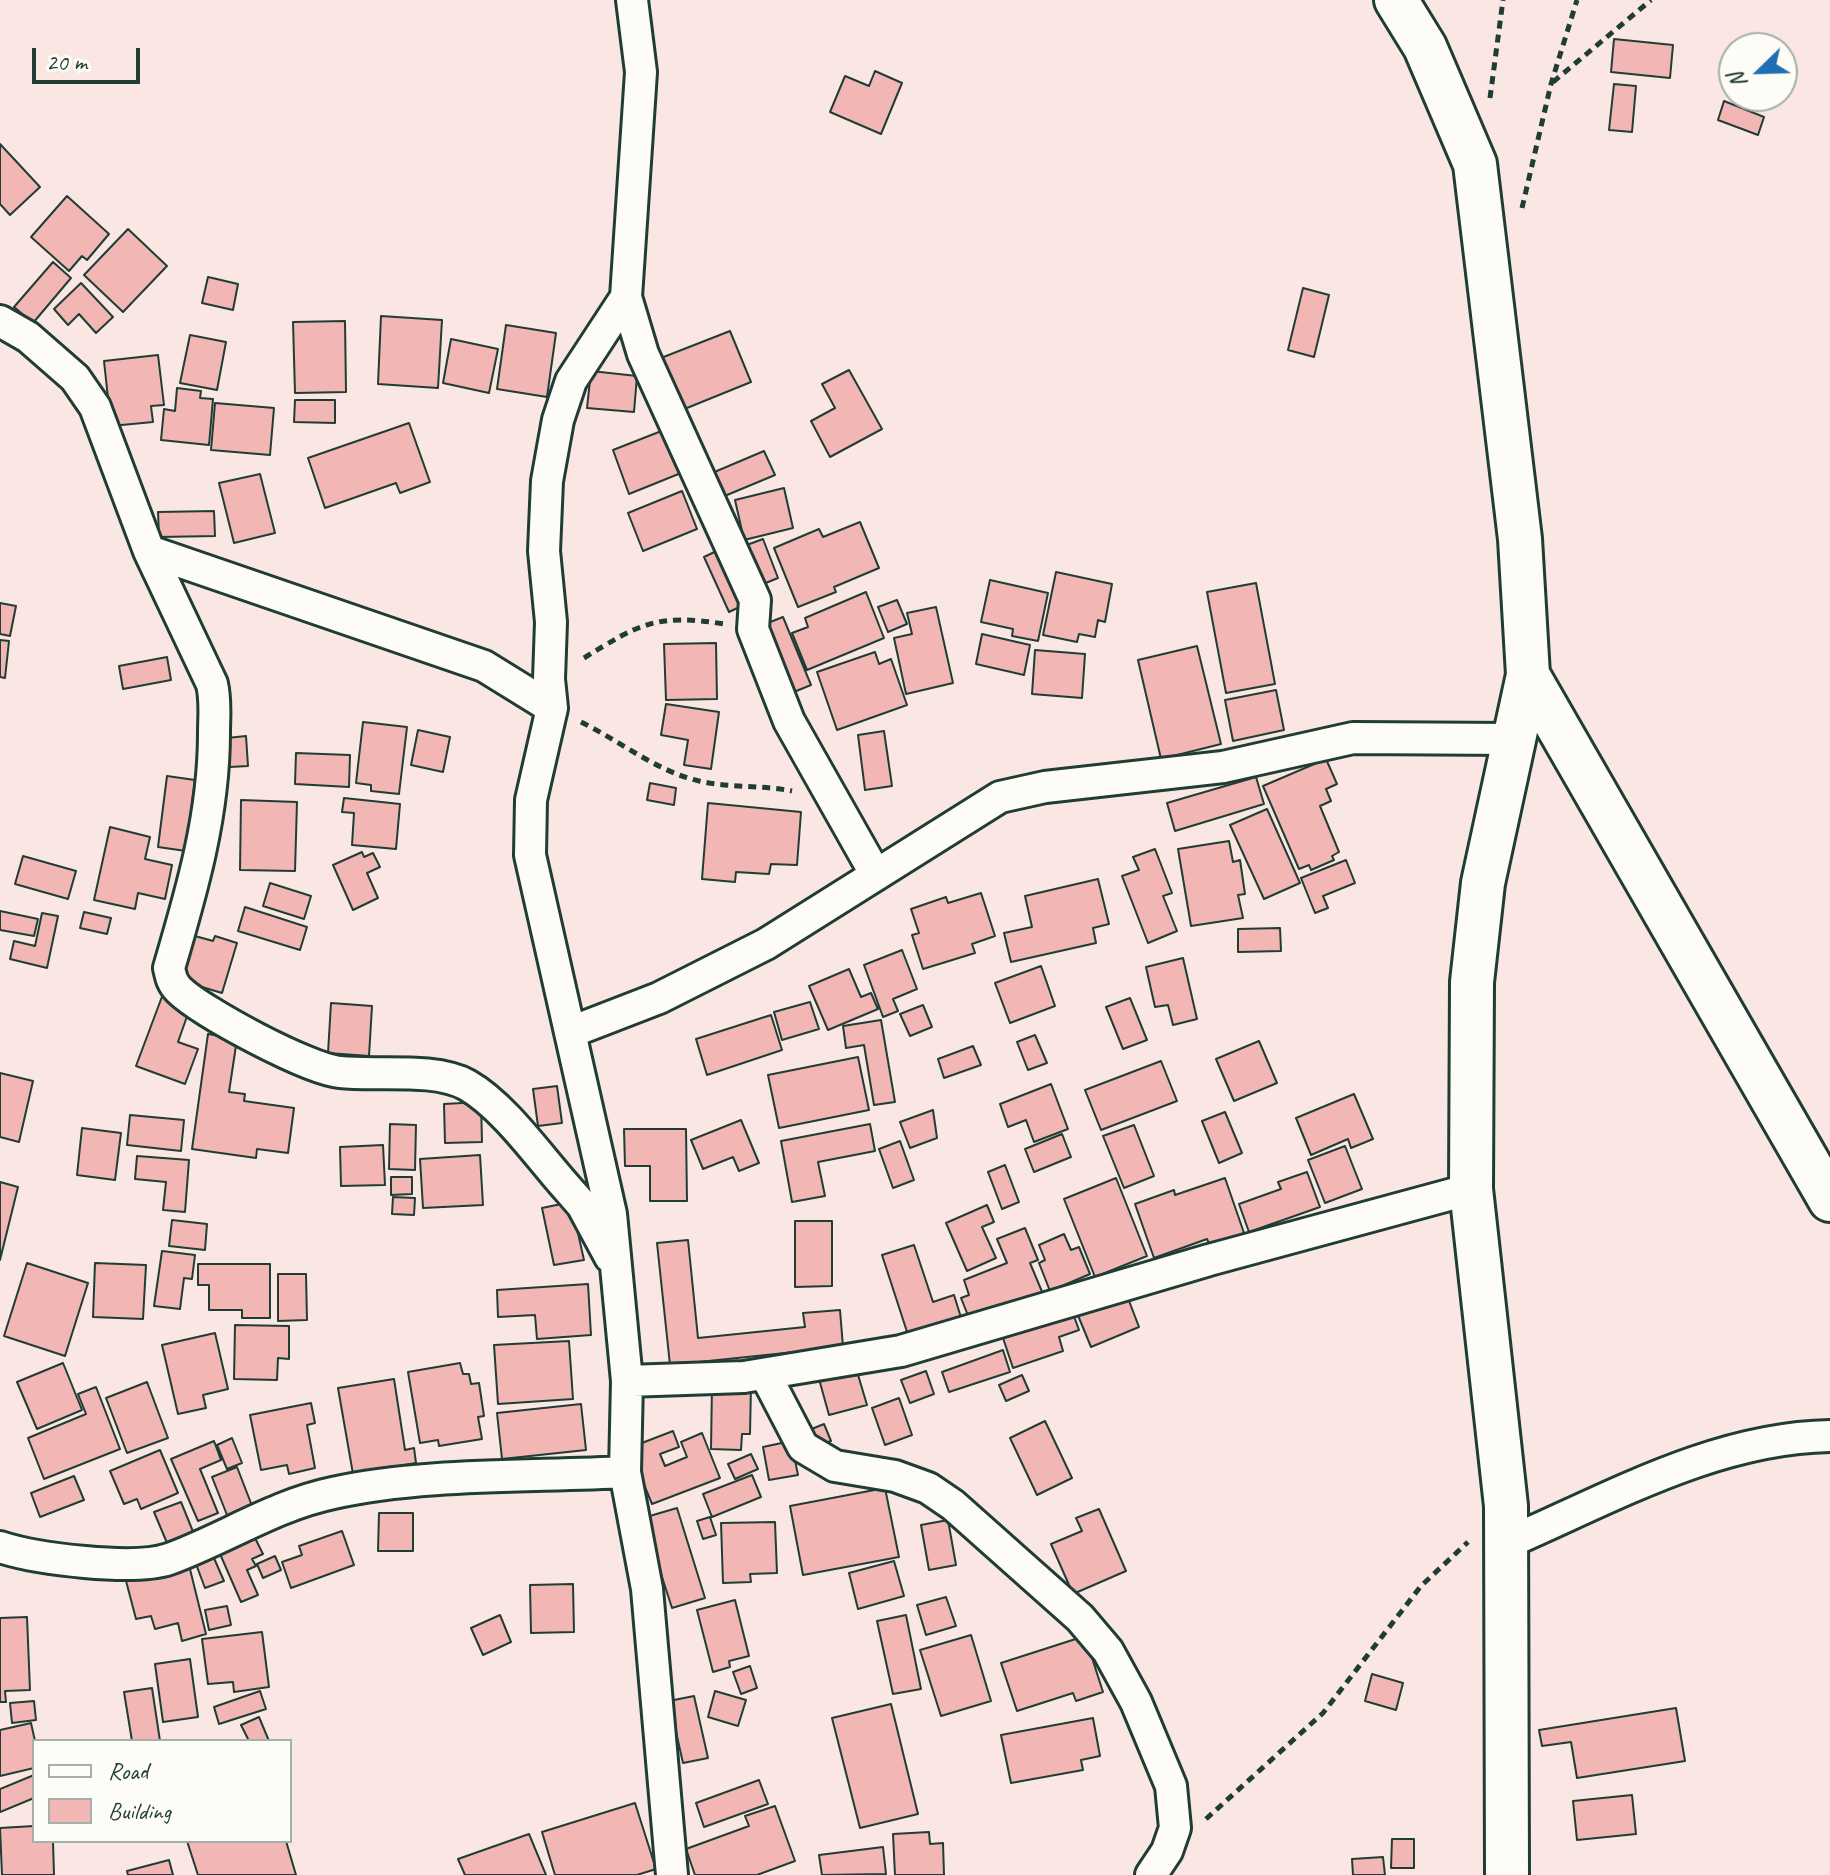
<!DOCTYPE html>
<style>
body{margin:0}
#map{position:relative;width:1830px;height:1875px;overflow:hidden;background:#fae7e3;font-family:Caveat,sans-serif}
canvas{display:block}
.legend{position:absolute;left:32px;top:1739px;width:260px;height:104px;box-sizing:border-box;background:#fdfcf7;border:2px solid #a4b0a9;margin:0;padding:10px 14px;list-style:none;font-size:24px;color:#1f3d34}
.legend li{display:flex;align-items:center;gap:16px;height:40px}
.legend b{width:40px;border:2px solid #a4b0a9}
.north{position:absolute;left:1718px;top:32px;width:80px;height:80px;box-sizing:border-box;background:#fdfcf7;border:2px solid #a4b0a9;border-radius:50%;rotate:247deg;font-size:22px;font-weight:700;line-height:32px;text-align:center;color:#1f3d34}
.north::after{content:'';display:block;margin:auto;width:28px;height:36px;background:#1f6fb2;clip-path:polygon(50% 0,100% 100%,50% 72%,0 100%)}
.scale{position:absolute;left:32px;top:48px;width:108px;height:36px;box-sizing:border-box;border:4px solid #1f3d34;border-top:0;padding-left:10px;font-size:24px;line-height:28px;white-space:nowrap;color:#1f3d34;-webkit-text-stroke:6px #fdfcf7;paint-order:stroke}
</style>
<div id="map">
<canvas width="1830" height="1875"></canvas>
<ul class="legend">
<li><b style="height:10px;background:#fdfcf7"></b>Road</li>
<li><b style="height:22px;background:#f2b6b4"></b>Building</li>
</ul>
<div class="north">N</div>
<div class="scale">20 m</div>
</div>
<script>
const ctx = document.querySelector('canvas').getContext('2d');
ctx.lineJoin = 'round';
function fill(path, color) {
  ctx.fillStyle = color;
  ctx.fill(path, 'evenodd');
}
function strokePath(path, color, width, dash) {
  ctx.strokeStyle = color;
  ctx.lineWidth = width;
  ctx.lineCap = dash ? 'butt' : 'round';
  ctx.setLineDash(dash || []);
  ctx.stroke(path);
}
const building = new Path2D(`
 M1614 39 1673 45 1670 78 1611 72Z
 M875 71 902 83 881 134 830 112 845 76 869 86Z
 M1614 84 1636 86 1632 132 1609 130Z
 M1724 101 1764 117 1758 135 1718 120Z
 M0 144 40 187 10 215 0 204Z
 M67 196 109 234 87 260 82 256 69 271 31 237Z
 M128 229 167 266 123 312 84 275Z
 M53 262 71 278 33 323 14 307Z
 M208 277 238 284 233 310 202 303Z
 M81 283 113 317 96 333 79 314 68 325 54 309Z
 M1303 288 1329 295 1314 357 1288 350Z
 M381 316 442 320 438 388 378 384Z
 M345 321 346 392 295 393 293 322Z
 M506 325 556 333 547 397 497 389Z
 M730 331 751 382 682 410 661 358Z
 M190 335 226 342 217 390 180 383Z
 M451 339 498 349 489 393 443 383Z
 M158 355 164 405 151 406 153 422 111 426 104 361Z
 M849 370 882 429 830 457 811 421 835 408 822 384Z
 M591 371 637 376 634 412 587 408Z
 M177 388 201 391 200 398 213 399 209 445 161 440 164 409 175 411Z
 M295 400H335V423L294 422Z
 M215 403 274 408 270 455 211 450Z
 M409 423 430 482 400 493 396 483 325 508 308 458Z
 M664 430 681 473 629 494 613 450Z
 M764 451 775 475 715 500 705 476Z
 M260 474 275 533 234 543 219 483Z
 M784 488 793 528 744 540 735 500Z
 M682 491 697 529 643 551 628 513Z
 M214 511 215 536 159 537 158 512Z
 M860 522 879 568 834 587 836 592 798 607 774 548 819 529 823 537Z
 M763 539 778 578 751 589 736 549Z
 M727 546 752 601 729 612 704 557Z
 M1056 572 1112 584 1105 622 1098 620 1095 637 1079 634 1077 642 1043 635Z
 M990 580 1048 593 1038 641 1012 636 1013 629 981 622Z
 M1256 583 1275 684 1226 693 1207 592Z
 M866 592 884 638 807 670 792 633 808 627 805 618Z
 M897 600 907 624 888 632 878 607Z
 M0 603 16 606 10 636 0 634Z
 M936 607 953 683 906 694 894 638 912 634 907 613Z
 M783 617 811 685 784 696 755 628Z
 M982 634 1030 645 1024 675 976 664Z
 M0 640 9 641 5 678 0 677Z
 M716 643 717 699 666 700 664 644Z
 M1197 646 1221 744 1161 759 1138 660Z
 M1035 650 1085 654 1082 698 1032 694Z
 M875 652 879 664 891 659 907 705 837 730 817 672Z
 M167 657 171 680 123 689 119 666Z
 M1276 690 1284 730 1233 741 1225 700Z
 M666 704 719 712 711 769 684 765 688 740 661 735Z
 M363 722 407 727 399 794 371 791V785L356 783Z
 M418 730 450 737 443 772 411 765Z
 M884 731 892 786 865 790 858 735Z
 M246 736 248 766 230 767 227 738Z
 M296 753 350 755 349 787 295 784Z
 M1326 759 1337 784 1326 789 1331 801 1320 806 1339 852 1332 856 1334 860 1311 870 1309 865 1299 869 1263 786Z
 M167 776 195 780 186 851 158 847Z
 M1256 777 1264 804 1175 831 1167 803Z
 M650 783 676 788 674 805 647 800Z
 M344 798 400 804 396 849 352 845 354 813 342 812Z
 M241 800 297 802 295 871 240 870Z
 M708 803 801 812 797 865 771 864 769 874 736 872 735 882 702 879Z
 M1267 809 1300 883 1264 899 1230 825Z
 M110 827 150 837 145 859 172 865 165 899 138 893 135 909 94 900Z
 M1229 841 1233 862 1240 860 1245 894 1238 895 1243 918 1191 926 1178 849Z
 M1155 849 1172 893 1163 896 1177 931 1148 943 1122 876 1139 870 1133 857Z
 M362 852 364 857 373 853 380 867 367 873 378 898 353 910 333 865Z
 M23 856 76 871 68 899 15 884Z
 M1346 860 1355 883 1323 896 1328 908 1315 913 1301 878Z
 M1098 879 1109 924 1093 928 1096 943 1011 962 1004 933 1032 927 1025 896Z
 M270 883 311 896 304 919 263 906Z
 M981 893 995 936 972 944 975 953 923 969 912 935 919 933 911 909 946 897 948 903Z
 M245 907 307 927 300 950 238 931Z
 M0 911 38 919 34 936 0 930Z
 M84 912 111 918 107 934 80 928Z
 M42 913 58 916 47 968 10 959 14 941 35 946Z
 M1280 928 1281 951 1238 952V929Z
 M195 936 213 941 215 936 237 943 222 993 182 981Z
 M902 950 917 989 893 999 898 1011 883 1017 864 965Z
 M1183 958 1197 1019 1173 1025 1168 1005 1155 1007 1146 967Z
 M1041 966 1055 1006 1010 1023 995 983Z
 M849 969 861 997 871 993 878 1009 828 1030 809 986Z
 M163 994 191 1005 178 1042 198 1049 185 1084 136 1066Z
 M1130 998 1147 1040 1123 1049 1106 1007Z
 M810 1002 819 1029 782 1040 774 1012Z
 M331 1003 372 1006 369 1056 328 1053Z
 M923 1005 932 1027 910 1036 900 1014Z
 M771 1015 782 1050 707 1075 696 1039Z
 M881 1020 895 1102 874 1105 864 1045 846 1048 843 1026Z
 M208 1034 237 1039 229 1092 245 1094 244 1101 294 1108 288 1153 257 1149 256 1158 192 1149Z
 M1035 1035 1047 1063 1028 1070 1017 1042Z
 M1259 1041 1277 1083 1234 1101 1216 1059Z
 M973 1046 981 1065 944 1078 938 1059Z
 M858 1057 869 1110 779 1128 768 1075Z
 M1161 1061 1177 1101 1101 1130 1085 1090Z
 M0 1073 33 1081 19 1142 0 1137Z
 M1051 1084 1068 1129 1034 1142 1026 1120 1008 1127 1000 1104Z
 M557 1086 562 1123 538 1126 533 1089Z
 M1354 1094 1373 1139 1351 1148 1348 1139 1311 1155 1296 1118Z
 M481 1102 482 1142 445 1143 444 1104Z
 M933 1110 937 1138 910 1148 900 1122Z
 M1225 1112 1242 1153 1219 1163 1202 1121Z
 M130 1115 184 1120 181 1151 127 1145Z
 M741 1120 759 1163 739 1171 733 1157 703 1169 691 1140Z
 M390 1124 416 1125 415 1170 389 1169Z
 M870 1124 875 1151 818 1162 825 1196 792 1202 781 1141Z
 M1134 1125 1154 1176 1124 1188 1103 1136Z
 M82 1128 121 1133 115 1180 77 1175Z
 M624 1129H686L687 1201H650V1166H625Z
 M1062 1134 1071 1157 1034 1172 1025 1149Z
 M900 1141 914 1180 893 1188 879 1149Z
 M383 1145 385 1185 341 1186 340 1147Z
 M1345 1146 1362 1189 1325 1203 1308 1160Z
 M480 1155 483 1205 423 1208 420 1159Z
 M137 1156 189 1160 185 1212 163 1210 166 1182 135 1179Z
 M1005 1165 1019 1202 1002 1209 988 1172Z
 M1307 1172 1320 1207 1249 1232 1239 1204 1281 1189 1278 1182Z
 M391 1177H412V1194L391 1195Z
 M1116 1178 1147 1256 1095 1277 1064 1199Z
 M1225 1178 1244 1233 1210 1246 1207 1239 1154 1258 1135 1204 1174 1190 1175 1195Z
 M0 1182 18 1187 0 1260Z
 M393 1197 415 1198 414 1215 392 1214Z
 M571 1202 584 1260 554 1265 542 1208Z
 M987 1205 994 1222 982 1227 996 1258 967 1271 946 1223Z
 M172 1220 207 1224 205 1250 169 1246Z
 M795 1221H832V1286L795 1287Z
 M1025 1228 1038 1260 1030 1263 1043 1294 971 1323 961 1298 969 1295 964 1280 1007 1263 997 1239Z
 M1064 1234 1071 1250 1079 1247 1090 1274 1050 1291 1039 1263 1045 1260 1039 1245Z
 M688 1240 698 1338 805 1327 803 1313 840 1310 843 1347 670 1365 657 1243Z
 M914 1245 933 1302 954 1295 963 1324 910 1341 882 1255Z
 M162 1251 195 1255 192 1279 184 1278 180 1309 154 1306Z
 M27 1263 88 1283 65 1356 4 1336Z
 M95 1263 146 1265 143 1319 93 1317Z
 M198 1264H270V1318H242V1310H209V1285H198Z
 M278 1274H306L307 1320 278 1321Z
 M588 1284 591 1335 537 1339 535 1315 498 1317 497 1290Z
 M1126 1293 1139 1327 1091 1347 1077 1313Z
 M1071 1308 1079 1330 1059 1337 1063 1351 1013 1368 1001 1332Z
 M235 1325 289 1326V1359L278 1358 277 1380 234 1379Z
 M215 1333 228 1389 203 1395 206 1408 178 1414 162 1345Z
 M569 1341 573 1399 498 1404 494 1345Z
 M1003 1350 1010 1372 949 1392 942 1372Z
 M63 1363 82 1410 37 1429 17 1382Z
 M460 1363 463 1374H469L471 1384 479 1383 484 1416 478 1417 482 1439 439 1446 438 1440 420 1443 408 1372Z
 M856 1368 867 1405 829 1415 819 1379Z
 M926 1371 934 1394 910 1403 901 1380Z
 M1022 1375 1029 1391 1006 1401 999 1385Z
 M394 1379 405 1450 414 1448 416 1463 353 1474 338 1388Z
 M147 1382 168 1438 127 1453 106 1398Z
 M712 1384 751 1385 750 1434H742L741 1450 711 1449Z
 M96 1387 120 1449 44 1479 28 1438 86 1414 78 1394Z
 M899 1398 912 1435 885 1445 872 1408Z
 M311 1403 315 1423 307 1425 315 1468 289 1474 287 1465 261 1470 250 1415Z
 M581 1404 586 1450 502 1459 497 1413Z
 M1045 1421 1072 1478 1037 1495 1010 1438Z
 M824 1424 831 1441 809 1450 802 1433Z
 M673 1431 679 1447 660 1454 665 1466 687 1457 681 1442 702 1433 720 1478 652 1504 629 1448Z
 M232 1438 242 1463 227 1469 217 1445Z
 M214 1441 221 1460 200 1469 218 1513 198 1521 171 1459Z
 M791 1441 798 1475 769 1480 763 1447Z
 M160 1450 178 1493 141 1509 137 1499 124 1504 110 1471Z
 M751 1454 758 1469 735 1479 728 1464Z
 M237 1467 254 1511 229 1520 212 1477Z
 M752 1475 761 1497 712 1517 703 1494Z
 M74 1476 84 1500 40 1517 31 1493Z
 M885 1488 899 1557 803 1575 790 1506Z
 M181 1502 196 1539 170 1550 154 1512Z
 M677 1508 705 1598 672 1608 643 1518Z
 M1099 1509 1126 1571 1073 1594 1051 1544 1082 1531 1076 1518Z
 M379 1513H413V1551H378Z
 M710 1517 716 1535 703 1539 697 1521Z
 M948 1520 956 1565 929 1570 921 1525Z
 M775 1522 777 1573 750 1574 751 1582 723 1583 721 1523Z
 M342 1531 354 1565 291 1588 282 1562 302 1555 299 1546Z
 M252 1532 263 1554 252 1559 256 1566 247 1570 258 1595 241 1602 217 1547Z
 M210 1549 224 1581 205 1588 193 1556Z
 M275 1556 281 1570 263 1578 257 1564Z
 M188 1561 206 1634 182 1641 178 1623 155 1629 151 1616 136 1619 125 1577Z
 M894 1561 904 1596 858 1609 849 1573Z
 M573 1584 574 1632 531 1633 530 1585Z
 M946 1597 956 1626 926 1635 917 1605Z
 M735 1600 749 1656 729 1661 730 1667 713 1672 697 1610Z
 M227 1606 231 1625 209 1630 205 1610Z
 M500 1615 511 1642 483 1655 471 1628Z
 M906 1615 921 1689 893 1694 877 1621Z
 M27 1617 30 1690 5 1691 6 1702H0V1618Z
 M262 1632 269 1687 234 1692 233 1682 208 1684 202 1639Z
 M971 1635 991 1701 941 1716 920 1650Z
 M1085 1636 1103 1692 1076 1701 1073 1693 1017 1711 1001 1663Z
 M190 1659 198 1717 163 1722 155 1664Z
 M750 1666 757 1688 741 1694 733 1672Z
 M1372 1674 1403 1683 1396 1710 1365 1701Z
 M152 1688 160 1741H132L124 1692Z
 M260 1691 266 1709 219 1724 214 1707Z
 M715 1691 746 1700 738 1726 708 1717Z
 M694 1696 708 1758 683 1763 669 1701Z
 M34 1701 36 1720 12 1723 10 1703Z
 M891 1704 918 1814 860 1828 832 1718Z
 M1676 1708 1685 1761 1577 1778 1571 1742 1542 1746 1539 1730Z
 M259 1717 269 1741H249L241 1725Z
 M1093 1718 1100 1756 1081 1760 1083 1770 1011 1783 1001 1735Z
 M31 1723 35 1741 34 1768 0 1776V1730Z
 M34 1775V1798L0 1812V1789Z
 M759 1780 768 1804 704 1827 696 1803Z
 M1632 1795 1636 1834 1577 1840 1573 1801Z
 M635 1803 656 1869 637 1875H555L542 1832Z
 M775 1806 795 1861 757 1875H695L686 1849 749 1826 745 1816Z
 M34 1826V1841H53L54 1875H2L0 1828Z
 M929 1832 930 1844 943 1843 944 1875H895L893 1834Z
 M529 1834 546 1875H465L458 1859Z
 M1392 1839H1414V1868H1391Z
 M187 1841H286L296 1875H198Z
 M883 1847 886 1874 822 1875 819 1855Z
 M1383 1857 1385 1875H1353L1352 1859Z
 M169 1860 173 1875H128L127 1871Z`);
const path = new Path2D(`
 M1553 82 1651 0
 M1490 98 1503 0
 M1522 208 1551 84 1577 0
 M584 658C639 624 657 613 724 624
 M581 722C620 741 656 771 699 781 729 788 762 785 792 791
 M1206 1819 1323 1713 1421 1586 1468 1542`);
const street = new Path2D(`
 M632 0 641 72 626 297 571 381 558 420 547 481 544 551 551 622 549 679 552 708 531 800 530 855 611 1214 627 1381 625 1472 647 1589 672 1875
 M626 297 643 354 755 600 753 629 789 721 876 875
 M0 321 28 337 75 378 95 407 149 551 212 684C216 701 214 716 214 733 214 815 192 890 169 968 171 977 172 983 179 990 203 1013 308 1069 340 1072 376 1076 435 1067 467 1085 504 1106 540 1158 568 1189L582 1205 610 1257
 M149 551 484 666 552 708
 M571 1032 659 998 766 944 1000 797 1045 787 1223 767 1353 738 1513 739
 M765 1374 803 1447 835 1466 895 1476 928 1488 953 1505 1080 1618 1108 1651 1136 1702 1171 1786 1175 1828 1167 1851 1151 1875
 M627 1381 744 1377 901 1351 1209 1260 1471 1189
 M1507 1543C1611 1498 1715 1438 1830 1436
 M0 1547C36 1559 134 1571 169 1559 224 1539 275 1505 333 1493 420 1473 534 1477 625 1472`);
const secondary = new Path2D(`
 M1396 0 1425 47 1475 164 1520 539 1528 675 1483 883 1472 982 1471 1189 1506 1506 1507 1875
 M1528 675 1830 1200`);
fill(building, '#f2b6b4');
strokePath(building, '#1f3d34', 2);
strokePath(street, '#1f3d34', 36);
strokePath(secondary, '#1f3d34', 48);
strokePath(path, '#1f3d34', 5, [8, 6]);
strokePath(street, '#fdfcf7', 30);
strokePath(secondary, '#fdfcf7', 42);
</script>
